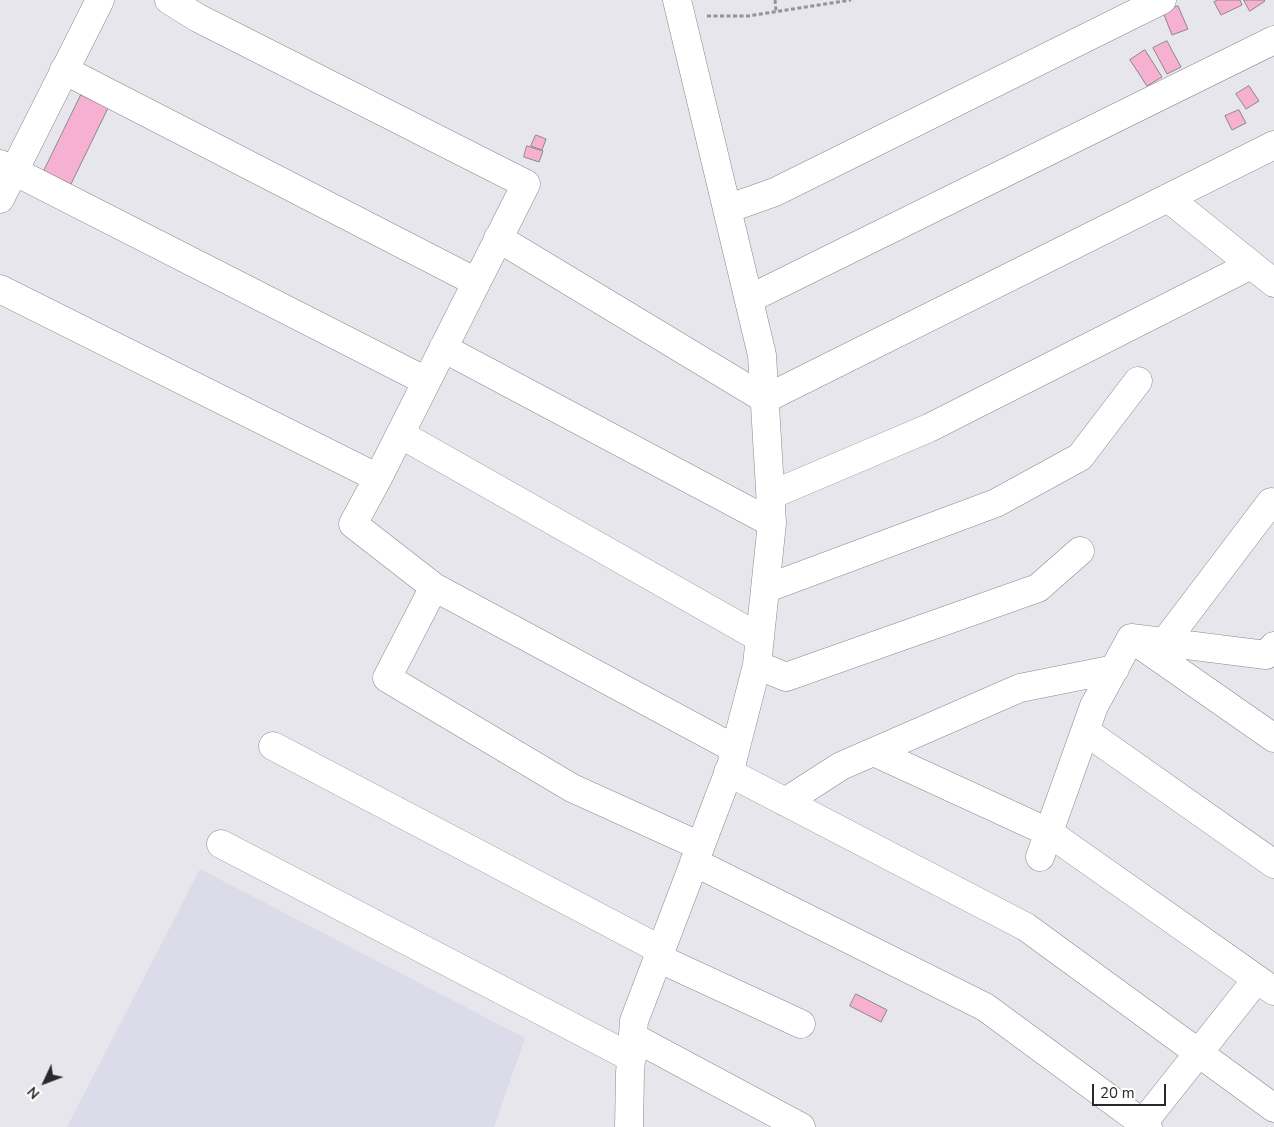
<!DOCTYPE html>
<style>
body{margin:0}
#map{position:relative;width:1274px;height:1127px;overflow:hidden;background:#e6e6ec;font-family:"Nunito Sans",sans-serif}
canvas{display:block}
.north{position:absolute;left:20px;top:1057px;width:50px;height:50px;-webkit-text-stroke:4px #fff;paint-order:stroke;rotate:227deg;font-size:14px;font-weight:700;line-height:20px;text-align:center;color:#29292b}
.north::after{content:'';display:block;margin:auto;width:18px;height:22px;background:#29292b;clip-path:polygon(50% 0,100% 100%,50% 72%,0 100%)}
.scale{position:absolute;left:1092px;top:1084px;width:74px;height:22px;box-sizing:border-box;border:2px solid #29292b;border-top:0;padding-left:6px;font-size:15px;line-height:18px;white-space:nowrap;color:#29292b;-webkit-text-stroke:4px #fff;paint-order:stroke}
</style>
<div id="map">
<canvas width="1274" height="1127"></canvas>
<div class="north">N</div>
<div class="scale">20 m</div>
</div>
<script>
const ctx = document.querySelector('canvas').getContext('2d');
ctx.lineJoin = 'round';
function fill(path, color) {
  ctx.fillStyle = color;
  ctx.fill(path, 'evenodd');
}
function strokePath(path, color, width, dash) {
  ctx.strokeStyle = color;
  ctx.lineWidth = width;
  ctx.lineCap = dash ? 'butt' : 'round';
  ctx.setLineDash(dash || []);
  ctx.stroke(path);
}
const built = new Path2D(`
 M200 869 525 1038 494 1127H67Z`);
const building = new Path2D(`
 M1218 0H1240L1242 5 1221 15 1214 2Z
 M1244 0H1264L1265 1 1250 11Z
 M1178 6 1188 29 1172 35 1163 12Z
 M1167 41 1181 67 1167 74 1153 48Z
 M1145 50 1162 77 1147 86 1130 60Z
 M1249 86 1259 101 1246 109 1236 94Z
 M81 95 108 108 71 184 44 171Z
 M1239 110 1246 123 1232 130 1225 116Z
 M536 135 546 139 542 150 531 146Z
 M527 146 543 151 539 162 524 157Z
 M856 994 887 1010 881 1022 850 1006Z`);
const path = new Path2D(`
 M775 0 776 11
 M707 16H748L851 0`);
const street = new Path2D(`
 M64 70 476 282
 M0 164 426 381
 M1168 198 1274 283
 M0 199 100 0
 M727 209 775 192 1162 0
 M498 238 765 399 1274 145
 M0 289 378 478 526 184 198 18 169 0
 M749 299 1274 40
 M443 348 772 523
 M400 434 760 638
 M378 478 353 524 434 587 735 749
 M771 495 929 428 1251 265
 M434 587 387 678 572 788 700 846
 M765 589 996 503 1080 457 1138 381
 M1135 641 1274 738
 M1164 643 1271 502
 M757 665 786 677 1038 588 1080 551
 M1085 731 1274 864
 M273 746 661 950
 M874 752 1048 832 1274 991
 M728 772 1026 927 1274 1108
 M785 802 841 766 1020 688 1115 669
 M221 844 632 1058
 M1040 857 1094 706 1131 638 1266 655 1274 646
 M694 862 985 1007 1148 1127
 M658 958 801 1024
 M633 1037 801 1127
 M1143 1123 1257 979
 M629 1127 630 1073 634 1021 731 766 757 665 772 523 762 355 677 0`);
fill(built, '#dcdbe9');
fill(building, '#f6b0d1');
strokePath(building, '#8c8688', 1);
strokePath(street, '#89898f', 29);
strokePath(path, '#929297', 3, [4, 2.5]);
strokePath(street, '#fff', 28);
</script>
